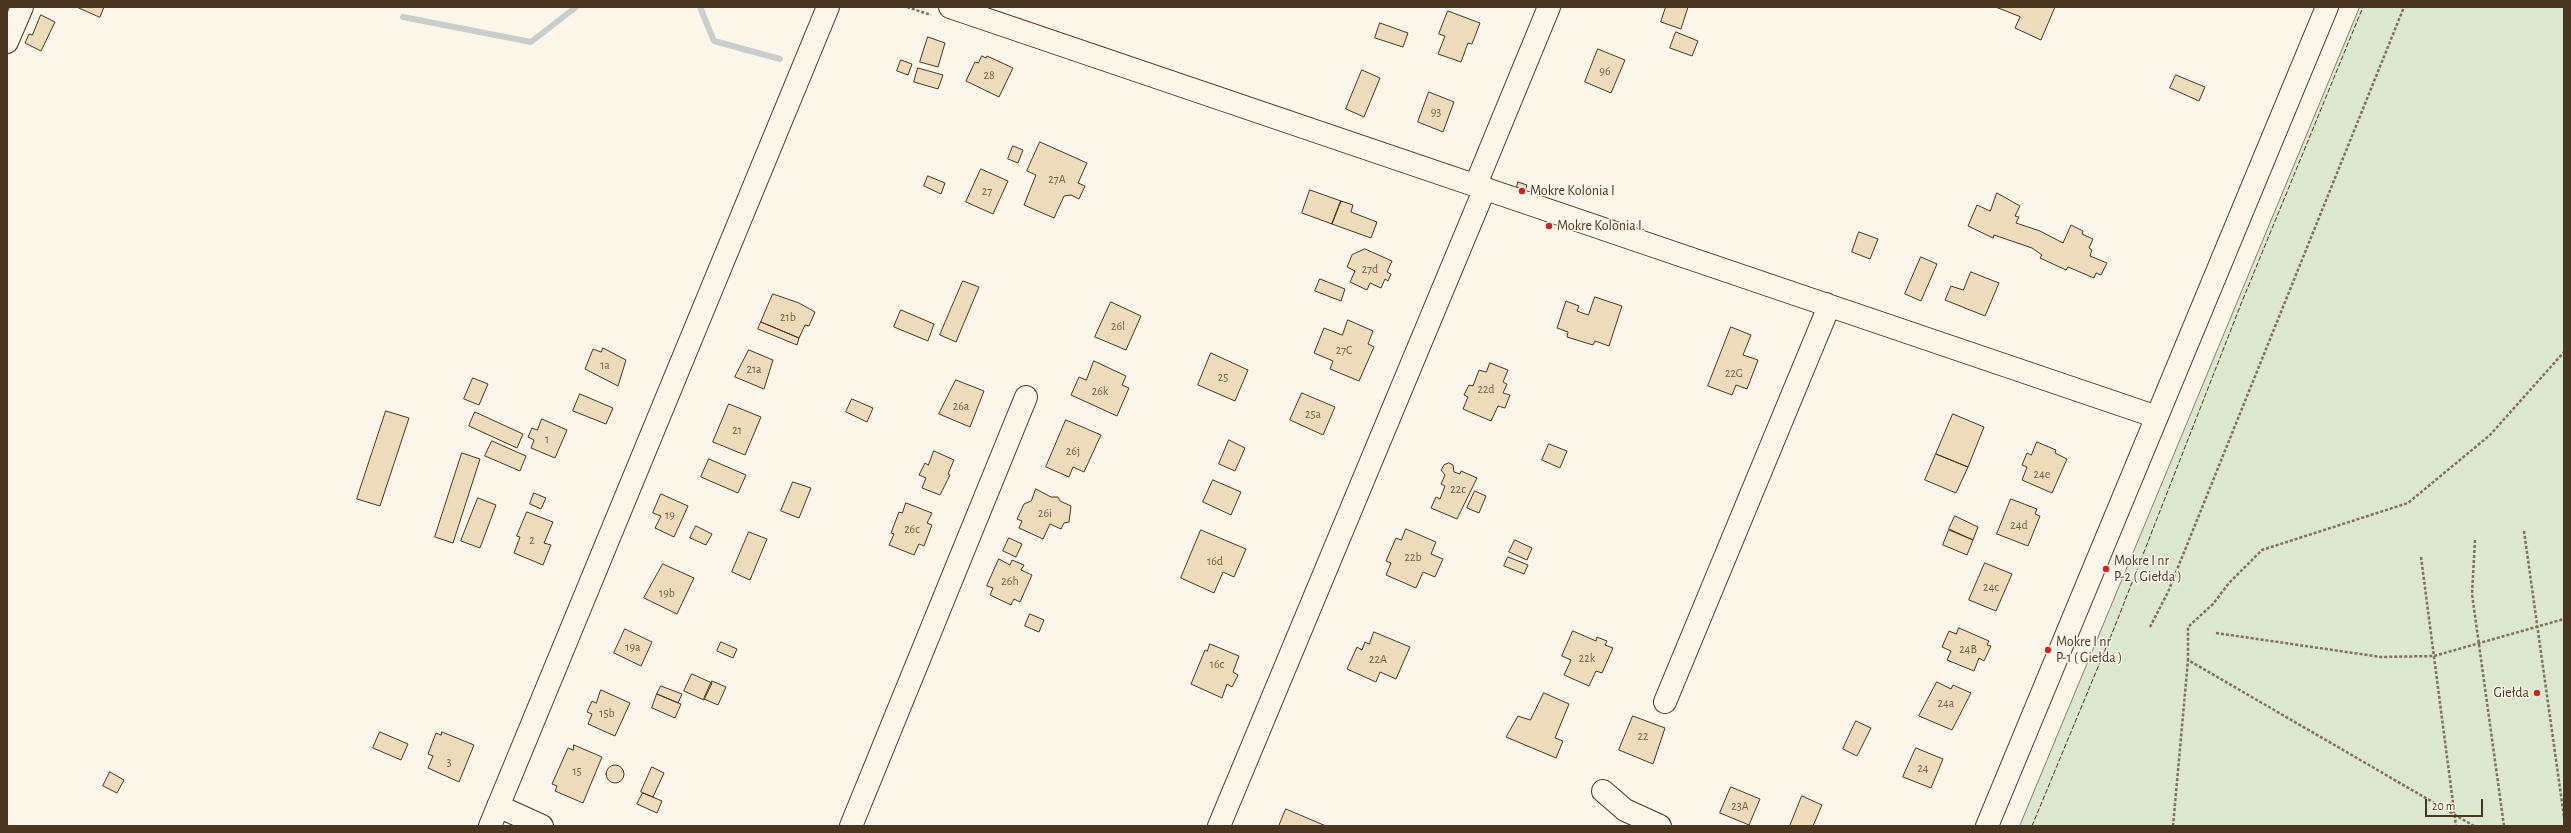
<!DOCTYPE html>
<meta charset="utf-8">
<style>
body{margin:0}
#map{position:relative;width:2571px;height:833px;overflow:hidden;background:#fbf6e9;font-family:"Alegreya Sans",sans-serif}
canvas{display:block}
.frame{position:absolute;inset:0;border:8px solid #4a3520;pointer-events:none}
.scale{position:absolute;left:2425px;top:799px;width:58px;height:18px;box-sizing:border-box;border:2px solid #4a3520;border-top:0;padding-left:5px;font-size:12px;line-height:14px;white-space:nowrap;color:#4a3520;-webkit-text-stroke:3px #fbf6e9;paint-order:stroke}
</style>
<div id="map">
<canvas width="2571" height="833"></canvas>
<div class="frame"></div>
<div class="scale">20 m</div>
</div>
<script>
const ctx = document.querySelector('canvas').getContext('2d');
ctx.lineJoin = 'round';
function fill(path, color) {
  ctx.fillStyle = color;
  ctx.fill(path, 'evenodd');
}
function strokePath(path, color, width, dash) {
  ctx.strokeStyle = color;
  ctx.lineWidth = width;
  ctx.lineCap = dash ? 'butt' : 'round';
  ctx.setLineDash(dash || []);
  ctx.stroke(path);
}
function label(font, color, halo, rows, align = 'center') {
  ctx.font = font + ' "Alegreya Sans",sans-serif';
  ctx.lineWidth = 3;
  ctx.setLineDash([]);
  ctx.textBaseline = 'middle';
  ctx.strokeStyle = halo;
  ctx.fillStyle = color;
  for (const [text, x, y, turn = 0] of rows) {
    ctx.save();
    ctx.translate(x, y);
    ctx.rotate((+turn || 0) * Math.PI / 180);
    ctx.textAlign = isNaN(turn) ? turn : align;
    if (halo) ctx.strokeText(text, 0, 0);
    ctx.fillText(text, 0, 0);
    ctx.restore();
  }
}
const green = new Path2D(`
 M2360 7H2564V826H2020Z`);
const stream = new Path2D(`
 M700 7 714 41 780 59
 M403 17 531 42 576 7`);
const building = new Path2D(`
 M77 7H104L100 17Z
 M1666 7H1688L1681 29 1661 22Z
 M1996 7H2055L2041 40 2015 28 2020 17Z
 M1448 11 1480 23 1472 44 1468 43 1461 62 1438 54 1445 36 1439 34Z
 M41 15 55 22 41 51 25 43 29 34 32 35Z
 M1380 23 1408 33 1403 47 1375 38Z
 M1676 32 1698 41 1692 56 1670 48Z
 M928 37 945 43 938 67 920 62Z
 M1598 49 1625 60 1611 93 1585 82Z
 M982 56 986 58 987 56 1013 68 999 97 966 81 975 62 978 63Z
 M901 60 912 64 908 75 897 71Z
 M918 68 943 75 938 89 914 82Z
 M1362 70 1380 78 1364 117 1346 109Z
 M2176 75 2205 87 2199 101 2170 88Z
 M1429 92 1454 102 1443 132 1418 122Z
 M1040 142 1087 163 1078 183 1085 186 1079 199 1071 195 1064 196 1054 218 1024 205 1036 175 1027 171Z
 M1013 146 1023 150 1018 163 1008 159Z
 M981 169 1008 181 993 214 966 202Z
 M928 176 945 183 941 194 924 186Z
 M1518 182 1527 185 1525 191 1517 188Z
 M1310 190 1341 201 1332 224 1302 213Z
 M1997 193 2020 206 2015 216 2019 217 2016 223 2040 231 2063 243 2071 225 2083 231 2082 234 2093 239 2089 248 2092 250 2090 256 2107 263 2101 275 2096 273 2094 278 2068 267 2066 270 2040 258 2042 255 2032 248 1994 235 1993 238 1968 226 1977 205 1990 211Z
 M1341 201 1353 205 1351 212 1377 222 1371 238 1332 224Z
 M1859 232 1878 239 1870 259 1852 252Z
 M1365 249 1392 261 1387 272 1391 274 1388 281 1385 279 1381 288 1370 283 1367 290 1350 282 1355 271 1347 267 1352 255Z
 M1921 257 1937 264 1921 301 1905 294Z
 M1971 272 1999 283 1985 316 1945 300 1951 286 1963 290Z
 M1320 279 1345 289 1341 301 1315 291Z
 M963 281 979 287 956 342 940 335Z
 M773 294 799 303 815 312 809 326 805 325 799 338 761 322Z
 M1595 297 1622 306 1609 346 1595 341 1593 345 1567 337 1568 332 1557 328 1566 301 1579 306 1577 311 1588 315Z
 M1111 302 1141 316 1126 350 1095 337Z
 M901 310 934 324 928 341 894 327Z
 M1348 320 1373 331 1368 344 1374 347 1359 381 1330 369 1333 361 1314 353 1324 328 1342 335Z
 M761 322 799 338 797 345 758 329Z
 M1731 327 1751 335 1743 355 1758 360 1747 389 1736 385 1732 395 1708 386Z
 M603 348 626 360 618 386 585 369 593 349 601 352Z
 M749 350 773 360 764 389 735 377Z
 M1211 353 1248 370 1235 401 1198 385Z
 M1094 361 1126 376 1122 385 1129 388 1117 416 1071 395 1079 377 1086 380Z
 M1490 363 1508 370 1503 382 1507 384 1503 393 1510 395 1505 408 1498 406 1491 421 1463 409 1468 397 1464 395 1469 385 1473 386 1479 370 1486 372Z
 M473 378 488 384 479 405 464 399Z
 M956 380 984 391 970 427 939 414Z
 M1302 393 1335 407 1323 435 1290 420Z
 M580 394 613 408 606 424 573 411Z
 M852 399 873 408 867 422 846 412Z
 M729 404 761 417 745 455 713 442Z
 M386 411 409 418 380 506 357 499Z
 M475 412 523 434 517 448 469 426Z
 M1953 414 1984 427 1968 467 1936 454Z
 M542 419 567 430 555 458 531 448 534 440 528 437 532 428 537 430Z
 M1066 420 1101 435 1084 472 1073 467 1069 477 1046 467Z
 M1229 440 1245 448 1235 471 1219 464Z
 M492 441 526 456 520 471 485 456Z
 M2037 442 2056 450 2055 453 2067 459 2052 493 2022 480 2027 467 2022 465 2027 453 2031 455Z
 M1549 444 1567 451 1560 468 1542 460Z
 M934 451 954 460 948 474 950 475 940 495 922 488 926 478 919 475 925 463 928 465Z
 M462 453 480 459 453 543 435 537Z
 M1936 454 1968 467 1956 493 1925 480Z
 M709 459 746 475 738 493 701 477Z
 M1449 463 1453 465 1454 472 1460 474 1461 471 1477 478 1457 519 1431 508 1436 497 1440 499 1445 486 1441 484 1445 475 1441 470 1444 465Z
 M1213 480 1241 492 1231 515 1203 502Z
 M793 482 811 488 799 518 781 511Z
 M1036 489 1051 497H1058L1060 501 1071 506 1069 522 1064 523 1061 529 1050 524 1043 539 1019 528 1022 521 1017 519 1024 504 1031 501Z
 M1475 491 1486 496 1479 513 1467 508Z
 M534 493 546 498 541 509 530 504Z
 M661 494 688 506 674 537 655 528 661 516 653 513Z
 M478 498 496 505 480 548 461 541Z
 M2011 499 2037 509 2035 514 2040 516 2028 546 1997 534Z
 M906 503 932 513 927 523 932 525 924 546 919 544 914 555 889 545 894 534 891 533 899 512 902 513Z
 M527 512 553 522 544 543 551 545 543 565 514 553 520 537 517 536Z
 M1955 516 1978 527 1973 540 1949 529Z
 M696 526 712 534 706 545 690 538Z
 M1406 529 1436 542 1431 554 1443 559 1435 577 1423 572 1416 588 1386 575 1391 563 1386 561 1396 538 1401 540Z
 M1201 530 1246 549 1234 577 1223 572 1214 593 1181 578Z
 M1949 530 1973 540 1967 555 1943 545Z
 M749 532 767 539 750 580 732 572Z
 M1009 538 1022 544 1016 557 1003 551Z
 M1515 540 1532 548 1527 560 1509 552Z
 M1508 557 1528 565 1524 574 1504 566Z
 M999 559 1010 565 1012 560 1024 565 1021 570 1032 575 1020 602 1014 599 1011 605 990 595 993 588 987 586Z
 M1985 563 2012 574 1996 611 1969 600Z
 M663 564 694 578 677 614 644 598Z
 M1030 614 1044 620 1039 632 1025 626Z
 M1959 628 1989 641 1987 645 1991 646 1984 661 1979 658 1974 671 1947 660 1951 651 1942 647 1949 631 1956 634Z
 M625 629 652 642 641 666 614 653Z
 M1573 631 1596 641 1597 637 1607 641 1605 645 1613 648 1602 673 1596 671 1589 686 1564 675 1571 660 1562 656Z
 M1374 632 1410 647 1396 679 1380 672 1376 682 1347 669 1357 647 1362 650 1365 642 1369 644Z
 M721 642 737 649 733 658 717 651Z
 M1210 644 1239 656 1233 672 1238 675 1232 687 1227 684 1222 698 1191 684 1205 650 1207 651Z
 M692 674 712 683 704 700 684 691Z
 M712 681 726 687 718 705 704 699Z
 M1937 682 1951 689 1953 685 1971 693 1952 730 1919 716Z
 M661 686 682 694 678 703 657 694Z
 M601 690 630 703 615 736 588 724 592 714 587 712 592 701 596 703Z
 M1544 693 1569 704 1555 738 1563 741 1556 758 1506 737 1518 716 1530 720Z
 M657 694 681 704 675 718 652 708Z
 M1633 716 1665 728 1653 764 1619 750Z
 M1856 721 1871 728 1857 756 1843 749Z
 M380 732 408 744 401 760 373 748Z
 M442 732 474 745 459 782 428 768 433 756 428 754 436 733 441 735Z
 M574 745 602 757 583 803 555 791 557 786 552 784 568 748 573 750Z
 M1916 748 1943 759 1931 788 1903 777Z
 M606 774a9 9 0 1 1 18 0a9 9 0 1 1-18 0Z
 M652 767 664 773 653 797 641 792Z
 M110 772 124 780 117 793 103 786Z
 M1731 787 1760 799 1749 825 1720 813Z
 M643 793 662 801 657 813 637 804Z
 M1802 796 1822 805 1813 826H1790Z
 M1286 809 1326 826H1279Z`);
const path = new Path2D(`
 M907 7 931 15
 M2524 531 2564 817
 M2475 540 2472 594 2504 826
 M2421 557 2456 826
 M2150 627 2168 592 2404 7
 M2216 633 2381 657 2434 656 2564 619
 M2173 826 2188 660
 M2474 826 2188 660V627L2213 604 2229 583 2262 550 2408 503 2490 435 2564 352`);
const minor = new Path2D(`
 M950 7 2157 417
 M7 42 22 7
 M1476 184 1549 7
 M1665 702 1825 316 1826 304
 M1603 791 1625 810 1660 826
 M498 806 542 826
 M490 826 828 7
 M851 826 1026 397
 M1219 826 1485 188
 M1987 826 2327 7`);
const fence = new Path2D(`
 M2032 826 2115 626 2241 304 2363 7`);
const markers = [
 [1522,191,4,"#c62828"],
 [1549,226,4,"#c62828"],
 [2106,569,4,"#c62828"],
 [2048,650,4,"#c62828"],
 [2537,693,4,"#c62828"]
];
const numberNames = [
 ["96",1605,71],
 ["28",989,75],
 ["93",1436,112],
 ["27A",1057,179],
 ["27",987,191],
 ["27d",1370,269],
 ["21b",788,317],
 ["26l",1118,326],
 ["27C",1344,350],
 ["1a",605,365],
 ["21a",754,369],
 ["22G",1734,373],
 ["25",1223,377],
 ["22d",1486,389],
 ["26k",1100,391],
 ["26a",961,406],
 ["25a",1313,414],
 ["21",737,430],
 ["1",547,439],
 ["26j",1073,451],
 ["24e",2042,474],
 ["22c",1458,489],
 ["26i",1045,513],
 ["19",670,515],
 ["24d",2019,525],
 ["26c",912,529],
 ["2",532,540],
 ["22b",1413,557],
 ["16d",1215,561],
 ["26h",1010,581],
 ["24c",1991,587],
 ["19b",667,593],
 ["19a",633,647],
 ["24B",1968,649],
 ["22k",1587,658],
 ["22A",1378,659],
 ["16c",1217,664],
 ["24a",1946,703],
 ["15b",607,713],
 ["22",1643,736],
 ["3",449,762],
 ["24",1923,768],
 ["15",577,771],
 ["23A",1740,806]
];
const poiNames = [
 ["Mokre Kolonia I",1530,191],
 ["Mokre Kolonia I.",1557,226],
 ["Mokre I nr",2114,561],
 ["P-2 ( Giełda )",2114,577],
 ["Mokre I nr",2056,642],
 ["P-1 ( Giełda )",2056,658],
 ["Giełda",2529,693,"right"]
];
fill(green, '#dce7d0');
strokePath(green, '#887966', 1);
strokePath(stream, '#c9cecd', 6);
fill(building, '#ecdcbc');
strokePath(building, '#4a3520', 1);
strokePath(minor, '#4a3520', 24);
strokePath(path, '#7f6f5c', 2.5, [3, 2]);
strokePath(minor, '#fbf6e9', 22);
strokePath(fence, '#4a3520', 1, [5, 2]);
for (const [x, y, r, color] of markers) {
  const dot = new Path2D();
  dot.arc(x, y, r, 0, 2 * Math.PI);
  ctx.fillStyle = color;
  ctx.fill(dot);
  strokePath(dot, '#fbf6e9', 1.5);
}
label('12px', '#725f47', null, numberNames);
label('14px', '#4a3520', '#fbf6e9', poiNames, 'left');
</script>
